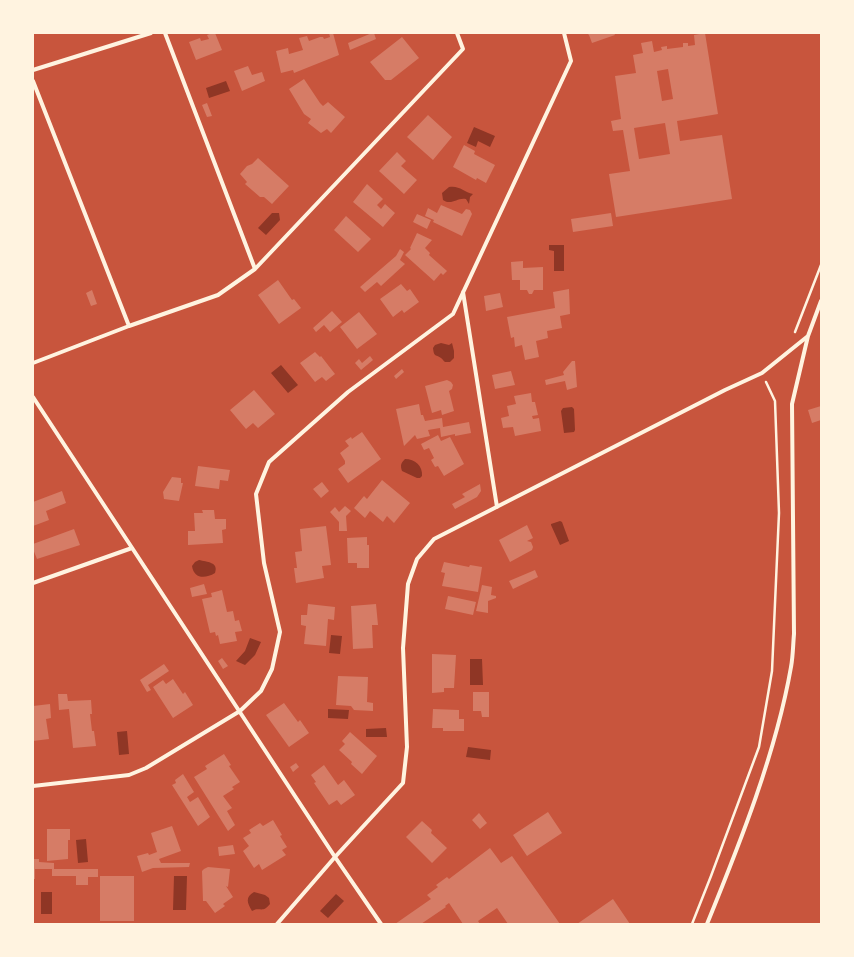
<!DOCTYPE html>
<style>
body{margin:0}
#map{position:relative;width:854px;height:957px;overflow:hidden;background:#c8553d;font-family:"Alegreya Sans",sans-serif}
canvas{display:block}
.frame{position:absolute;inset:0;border:34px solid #fff3e0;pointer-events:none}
</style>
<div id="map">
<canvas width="854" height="957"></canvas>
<div class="frame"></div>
</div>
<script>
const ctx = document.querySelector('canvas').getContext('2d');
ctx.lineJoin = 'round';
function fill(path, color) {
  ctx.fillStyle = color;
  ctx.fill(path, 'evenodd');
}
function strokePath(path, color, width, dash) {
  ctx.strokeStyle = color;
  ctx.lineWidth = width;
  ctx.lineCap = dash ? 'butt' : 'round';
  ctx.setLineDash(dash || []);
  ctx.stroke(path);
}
const water = new Path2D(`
 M226 81 230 91 209 98 206 88Z
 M474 127 495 136 490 147 478 141 476 147 467 143Z
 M449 187C459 185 464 192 473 194L470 197 469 204 466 199C457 197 452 206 443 200L442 193Z
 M272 213H279L280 220 266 235 258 228Z
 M549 245H564V271H554V251L549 250Z
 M441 343 449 345 452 343 454 351V358L450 362H445C443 361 443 359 441 358 435 354 434 357 433 348L435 345Z
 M281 365 298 385 288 393 271 373Z
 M572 407 574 409 575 430 574 432 564 433 561 411 563 408Z
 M405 459C415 459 423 466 422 476L420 478H417L402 471C400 465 401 463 405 459Z
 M560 521 562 522 569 541 560 545 551 525V524Z
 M199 560C207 562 219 562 215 573 205 579 194 579 192 566L195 562Z
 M331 635 342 636 340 654 329 653Z
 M250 638 261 642 255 655 245 665 236 661 245 651Z
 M470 659H482L483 685H470Z
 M328 709 349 710 348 719 328 718Z
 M386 728 387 737H366V729Z
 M127 731 129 754 119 755 117 732Z
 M468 747 491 750 490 760 466 757Z
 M86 839 88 862 78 863 76 840Z
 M174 876H187L186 910H173Z
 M41 892H52V914H41Z
 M254 892 265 895 269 898 270 904C262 914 260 906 252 911 247 903 245 897 254 892Z
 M336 894 344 901 328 918 320 911Z`);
const building = new Path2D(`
 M212 33H215L222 50 196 60 189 42 200 38 201 41 209 39 207 35Z
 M329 33H333L339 55 294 73 293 70 281 73 276 51 288 48 289 54 303 50 299 38 307 36 309 41 320 37H323L324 39 330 37Z
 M372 33H374L376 39 350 50 348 43Z
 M587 33H614L615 35 592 43 589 35Z
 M705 33 718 114 677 121 680 141 722 135 732 199 616 217 609 174 630 171 623 130 613 131 611 121 621 119 615 76 636 73 633 55 643 53 641 43 652 41 654 52 662 50 661 47 667 46V49L683 47V43H688V46L695 45 694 35ZM668 69 673 99 662 101 657 71ZM665 123 670 154 639 159 634 128Z
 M402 37 419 58 391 80H385L370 62Z
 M248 66 252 75 262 72 265 81 242 91 234 71Z
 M304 79 320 103 323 106 328 102 345 117 331 133 327 129 321 133 308 123 311 119 304 114 289 89Z
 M207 103 212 116 207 117 202 105Z
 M428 115 452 137 433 160 407 137Z
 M464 145 475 151 474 154 495 165 486 183 477 178 476 180 453 167Z
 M397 152 406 161 401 166 417 180 404 194 379 171Z
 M258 158 289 186 272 204 264 197H260L245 184 247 182 240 174 247 166 252 164Z
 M367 184 383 199 377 205 381 209 385 204 395 213 383 227 353 202Z
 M441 205 462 214 466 209 470 210 472 214 462 236 433 222 434 220 425 216 428 208 437 213Z
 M611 213 613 226 573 232 571 219Z
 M417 214 431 220 427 229 413 222Z
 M346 216 371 239 358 252 334 230Z
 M417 233 432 240 425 248 430 253 429 255 447 271 443 275 441 273 434 281 405 255 411 249 410 248Z
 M400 249 404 252 400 260 405 264 381 286 377 282 365 292 360 287 396 256Z
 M523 261V268L543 267V290H534L532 294H529L527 290H520V280H512L511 262Z
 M278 280 292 300 294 299 301 308 279 324 258 295Z
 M401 284 407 291 410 289 419 302 404 313 402 310 393 317 380 299Z
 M569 289 570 314 560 316 562 328 547 331 548 338 536 341 539 357 525 360 522 345 515 347 514 337 511 338 507 317 555 308 553 292Z
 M92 290 97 304 91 306 86 293Z
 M500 293 503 307 486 311 484 296Z
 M332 311 342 322 330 332 324 325 316 332 313 328Z
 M359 312 377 334 357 349 340 327Z
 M315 352 320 357 321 356 335 374 326 381 322 377 315 382 300 363Z
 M370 356 373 360 361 370 355 363 359 359 362 363Z
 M572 361H575L577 387 567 390 565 381 546 385 545 380 564 375 563 372Z
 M402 369 404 372 396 379 394 376Z
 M511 371 515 385 495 389 492 375Z
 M447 380 451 382 453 385 452 389 449 391 454 411 442 415 441 410 432 413 425 386Z
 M254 390 275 414 258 428 253 423 246 429 230 410Z
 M531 393 532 402H535L538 415 532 416 533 419 539 418 541 431 515 436 513 427 503 428 501 418 509 416 507 406 516 404 514 396Z
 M419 404 421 415H423L425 421 442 418 443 427 469 422 471 433 455 436V434L441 437 440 428 428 430 430 436 417 439 415 435 404 446 396 409Z
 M821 406V420L812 423 808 410Z
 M362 432 381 459 348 483 338 469 345 464V461L340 453 349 446 345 441 351 437 352 439Z
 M438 435 441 441 450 437 464 464 444 476 438 466 435 467 431 460 434 458 429 448 424 450 421 444Z
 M198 466 230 470 228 481 220 480 219 489 195 486Z
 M172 477 181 478V483H183L179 501 164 499 163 492Z
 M382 480 410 503 394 523 387 516 383 522 370 511 365 518 354 508 364 496 367 499Z
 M322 482 329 491 321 498 313 489Z
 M480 484 481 491 477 497 455 509 452 504 465 497 462 494Z
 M62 491 66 503 46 511 49 520 33 526V502Z
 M345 506 351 511 346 516 347 531H339V522L330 512 335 507 339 512Z
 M202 510H214L215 519H226V529L222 530 223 543 188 545V531H195L194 513H203Z
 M527 525 533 538 527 541 531 542 533 547 532 550 510 562 499 540Z
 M326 526 331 565 322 566 324 578 296 583 294 568H297L295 552 302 551 300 529Z
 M74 529 80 545 37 559 33 549V544Z
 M367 537V545H369V568H357V563H348L347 538Z
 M444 562 469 567 470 565 482 567 478 592 442 586 445 573 441 572Z
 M535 570 538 577 513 589 509 581Z
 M204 584 207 594 192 597 190 588Z
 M482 585 492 587 491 595 496 596V598L488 601V613L476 611Z
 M222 590 227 612 233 611 235 621 239 620 242 631 235 632 237 641 220 644 218 635 216 636 215 632 210 633 202 599 212 597 211 593Z
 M448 596 476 602 473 615 445 609Z
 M308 604 335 607 334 620 328 619 326 646 304 644 306 626 301 625V615H307Z
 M376 604 378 625H372L373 648 353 649 351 606Z
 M432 654 456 655 454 688H444V692L432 693Z
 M222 658 228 666 223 669 218 661Z
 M164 664 169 671 148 685 151 690 147 692 140 680Z
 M338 676 368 677 367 702 373 703V711L354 710 351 706 336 705Z
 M173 679 183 694 185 692 193 705 173 718 153 687 163 680 166 684Z
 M473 692H489V717H482L481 711H473Z
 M58 694H67L68 701 91 700 92 714H90L92 731H94L96 746 73 748 69 709 59 710Z
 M284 703 298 722 300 720 309 733 289 747 266 715Z
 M50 704 51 718 46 719 49 739 33 741V706Z
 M433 709 459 710V719H464V731H443V728H432Z
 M350 732 377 756 362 774 351 764 352 762 339 750 345 744 342 741Z
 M224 754 231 765 229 766 240 782 232 787 234 789 223 796 232 808 227 811 235 825 228 831 194 777 207 769 205 766Z
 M296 763 299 767 293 772 290 767Z
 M324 765 338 785 344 780 355 795 341 805 337 800 329 805 314 783 316 782 311 775Z
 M183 774 194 792 187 797 190 802 198 797 210 817 198 826 172 785 176 783 175 780Z
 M548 812 562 833 527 856 513 835Z
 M479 813 487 823 480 829 472 820Z
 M273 820 282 835 280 836 287 847 282 850 286 855 262 870 259 864 254 868 243 851 249 846 243 838 251 833 249 830 260 823 263 826Z
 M422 821 432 830 431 833 447 848 432 863 406 837Z
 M172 826 181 851 159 859 161 863H190L189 867 153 868 142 872 137 856 148 853 149 855 157 852 151 833Z
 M47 829H70V840H68V859L47 861Z
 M233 845 235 854 219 856 218 847Z
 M490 848 501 863 512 856 560 924H508L497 908 478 921 480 924H463L449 903 445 906 446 907 421 924H395L431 899 427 895 438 887 436 885 447 877 449 879Z
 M33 859H39V862L54 863V869H98V877H88V885H76V876H52V869H35V879H33Z
 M208 867 230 869 228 887 226 886 233 897 223 904 225 906 215 913 206 901H203L202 871 204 869Z
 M100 876H134V921H100Z
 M613 899 630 924H577Z`);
const path = new Path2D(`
 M795 332 821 265
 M692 924 711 876 759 747 772 671 779 513 775 401 766 382`);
const minor = new Path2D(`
 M165 33 255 269
 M33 70 151 33
 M33 81 129 326
 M463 292 497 507
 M33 363 129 326 218 295 255 269 463 49 457 33
 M33 397 335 857 381 924
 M33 583 132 548
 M33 786 129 775 146 768 240 711 261 691 272 669 280 632 264 563 256 494 269 462 348 392 453 314 571 61 564 33
 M277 924 335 857 403 783 407 747 403 648 408 584 417 559 434 539 725 390 762 373 808 336
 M707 924C740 843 776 753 791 667 793 657 793 645 794 634L792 404 808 336 821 301`);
fill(water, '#8f3625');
fill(building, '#d67c66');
strokePath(path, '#fff3e0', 2.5);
strokePath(minor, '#fff3e0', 4);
</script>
